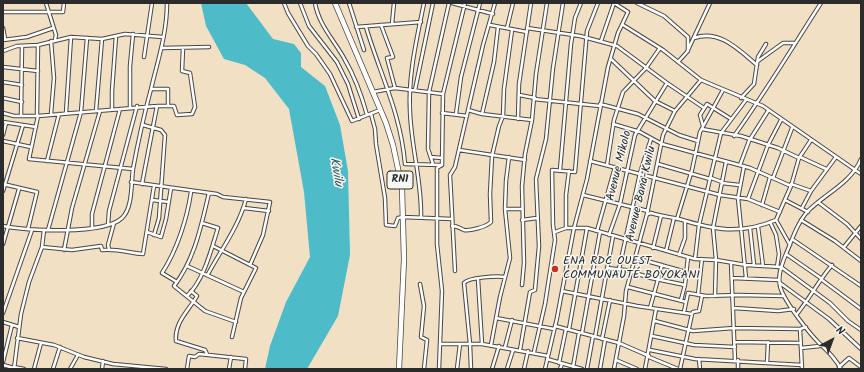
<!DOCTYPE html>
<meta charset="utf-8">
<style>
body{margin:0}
#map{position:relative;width:864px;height:372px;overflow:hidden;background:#f1e0c4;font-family:Kalam,sans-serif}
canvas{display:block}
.frame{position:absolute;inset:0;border:4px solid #2b2b2b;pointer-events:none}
.north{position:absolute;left:812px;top:320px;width:40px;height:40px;-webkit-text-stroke:3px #f6f6f2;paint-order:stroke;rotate:41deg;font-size:11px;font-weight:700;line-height:16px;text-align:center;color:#2b2b2b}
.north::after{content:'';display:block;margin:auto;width:14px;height:18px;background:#2b2b2b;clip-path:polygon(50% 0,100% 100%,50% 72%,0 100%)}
</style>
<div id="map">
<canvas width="864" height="372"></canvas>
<div class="frame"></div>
<div class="north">N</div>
</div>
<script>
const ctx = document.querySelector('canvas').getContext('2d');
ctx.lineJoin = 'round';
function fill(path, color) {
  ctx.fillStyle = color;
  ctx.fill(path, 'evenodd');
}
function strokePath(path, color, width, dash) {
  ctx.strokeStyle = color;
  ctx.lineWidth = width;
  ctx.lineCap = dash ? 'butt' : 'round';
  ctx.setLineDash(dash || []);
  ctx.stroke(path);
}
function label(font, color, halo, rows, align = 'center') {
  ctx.font = font + ' Kalam,sans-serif';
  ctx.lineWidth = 3;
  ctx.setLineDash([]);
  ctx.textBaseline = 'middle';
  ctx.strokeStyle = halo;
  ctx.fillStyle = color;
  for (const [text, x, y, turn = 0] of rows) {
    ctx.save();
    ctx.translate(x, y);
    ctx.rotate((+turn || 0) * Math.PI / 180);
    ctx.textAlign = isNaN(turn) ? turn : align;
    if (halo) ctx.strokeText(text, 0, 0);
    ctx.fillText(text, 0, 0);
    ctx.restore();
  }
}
const water = new Path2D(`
 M201 3H246L273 39 294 44 301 53V67L325 86 340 125 348 171 350 255 338 316 307 369H265L270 346 286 302 310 257 304 192 289 109 265 78 245 65 224 59 206 26Z`);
const minor = new Path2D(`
 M46 3 56 35 55 39
 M284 3 288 13 308 46 316 54 330 74 352 121 380 110
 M300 3 309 26 337 62 348 84 359 119
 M315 3C319 26 335 41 345 60 355 77 362 97 367 115
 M349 3 364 50
 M452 3 493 14
 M637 3 664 16 688 37V51
 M3 12H63L64 3
 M392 24 394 3
 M381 25 393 57 387 58 395 88
 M490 25 527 32
 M623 25 663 50 701 80 763 106 861 174
 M356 27 421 22
 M366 27C380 74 401 114 405 164L440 165
 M3 28 5 39
 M507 28 513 3
 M527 28 580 36 617 46 667 83 704 108
 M694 38C720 29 739 50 757 65
 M3 40 27 37 53 28
 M601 41 614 3
 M38 45 37 114 38 116 29 159 133 169
 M162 48 209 47
 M3 51 17 46 38 45 71 37 102 39 125 34 163 37
 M144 57 152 3
 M611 59 655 101 675 111
 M758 61 783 43H794
 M678 62 687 52 710 3
 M3 67 38 71
 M3 82 22 85
 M151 89H168V106
 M415 90 433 3
 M373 92 395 88 443 94
 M519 95 535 98
 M3 98 22 102
 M741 98 754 84 758 57 766 44
 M534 99 600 106
 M600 104 638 114 679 135 698 141
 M130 107V66L133 34
 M112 109V91L116 36
 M468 110 482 114 532 120
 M96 111 102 39
 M3 113 14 116H38L157 106H174L177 115 192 114 195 107 190 73 182 71 183 48
 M66 113 71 37
 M442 113 467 116
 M51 114 54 78 51 41
 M371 114 375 129 376 144 385 198 386 225 395 226 398 218 403 217
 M456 114 461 77 480 3
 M482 114 494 62 498 27
 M21 116 22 46
 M518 119 519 84 531 3
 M3 122 36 127
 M613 124 640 132 662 144 750 168 791 186
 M143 125 161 130 165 135 159 218 154 235
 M703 126 700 115 707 104 731 119
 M702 129 741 136 778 148 799 158
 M3 135 6 123
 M734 136C765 93 792 48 821 3
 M3 141 31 147
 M459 150 525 160
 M431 157 442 158
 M800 157 826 169
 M47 161 59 114
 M590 161 720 195 748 199 780 212
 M433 164 428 149 429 92 449 3
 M658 164 710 179
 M442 165 443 94 465 3
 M607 165 614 120 623 92 646 68 660 48
 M740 165 749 141 768 111
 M744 166 738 198 746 278
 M560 170 571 44 575 18 581 3
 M711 178 722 182
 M773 178 792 128
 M131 182 217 194 223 197 270 202 263 235 250 265
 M722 183 739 185
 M3 184 37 192 28 229
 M142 184 157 106
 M791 184 811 191
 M3 191 23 125
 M209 193C201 226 195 259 174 286L205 311 236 322
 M583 195 648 211
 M748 199 768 145 781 120
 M152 200 169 202
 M785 200 808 212
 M818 202 847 224 861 239
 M762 205 770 177
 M244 208 269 211
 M802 208 811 191 836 157
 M505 209H521
 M648 214 651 213C660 216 670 217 679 219 715 230 740 235 776 220L791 186 799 158 811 140
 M403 217 452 219
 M421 217C422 181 411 147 410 111 408 75 417 38 424 3
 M677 219 692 170 700 132 723 90
 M522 220 537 218
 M776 220 790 245
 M801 220 835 241 861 261
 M770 222 776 235 779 254 777 267
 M108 225 109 211 137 106
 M3 226C26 231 104 235 122 218 133 208 131 183 133 169 138 142 144 115 151 89 158 60 167 33 167 3
 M452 226C458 226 459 228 464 230 470 231 486 227 491 222L490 194 492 156 499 126 503 116 504 89 512 30
 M758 227 763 266
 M92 228V214L120 109
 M566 228V195L569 171
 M750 228 754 265
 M48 230 81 112 87 38
 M597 231 615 167
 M147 232 161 237 166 219 171 188
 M555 232 566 228H587L695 259 716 260 746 265 781 267 830 303 848 321 861 330
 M609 235 620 204 635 135 667 83
 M792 239 861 286
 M3 244 19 189
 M213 246 256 268 241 298 232 337
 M42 247 72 250 101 246 102 250C115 248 130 253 143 254L154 186
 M844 247 861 226
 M653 248 661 216
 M109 249 108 245 114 223
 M64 250 72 208 100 111
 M666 251 674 218
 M786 254 822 279
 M679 255 685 238V222
 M636 258 686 272
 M695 259 699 225 721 133 746 100
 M731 263 735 360
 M187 266 244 292
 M607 268 625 270 651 278 685 285
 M619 269 640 173 651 139
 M455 271 450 175 455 167 483 45 495 3
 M208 274C221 250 239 226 246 199
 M732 278 779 280
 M478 279 482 344
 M822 280 861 309
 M177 282 162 273C177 250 187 219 191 192
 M780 283 829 319 861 349
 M420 284 424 306 421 337 427 340 424 369
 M522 285 524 263 522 186 525 154 532 120 536 74 547 3
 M628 287 686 302
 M191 291 197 296C189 310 174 323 176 341L205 350 207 354
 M562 291 637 306 692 314
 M698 295 702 259
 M187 296C204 280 211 250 218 228L202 223
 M715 296 716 260 713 228 726 162
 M681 300 685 285 688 257
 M650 308 662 265
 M734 308 778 311 794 309
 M684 312 688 293 706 296 738 295 784 296
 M3 313 32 230
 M797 314C810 298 819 280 832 265
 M496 318 554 329
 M655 321 693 331 734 328 800 329 806 327
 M3 322 19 327
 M555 326 619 343 649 356
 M569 329 587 228
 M800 329 802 369
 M582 333 600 232
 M652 336 694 345 735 347
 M595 337 613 236
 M17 338 54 345 84 357 113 364 166 369
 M602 339 610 300
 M735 342 801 343
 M440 344H482L548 356
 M491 345 500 297 510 258 505 209 506 181 509 157
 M505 347 512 320
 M801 348 820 346 821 345
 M520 350 530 292 535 290 539 246 536 179 546 139 553 68 563 3
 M650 350 695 359 802 365
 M534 352 545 304 555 240 553 225 552 170 575 172 587 31 598 3
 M649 357 678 369
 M547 359 582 369
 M699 359 700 369
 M616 360 637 369
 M3 362 12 325
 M559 363 566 329
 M767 363 768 342
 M3 365 14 368
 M14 367 24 369
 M573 367 579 333
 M839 367 849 358 861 367
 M14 369 21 314 29 282 42 247 44 230
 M34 369 41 343
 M53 369 60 347
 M70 369 78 355
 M102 369 103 361
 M187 369 189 356 195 357 199 354 246 359 245 369
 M229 369 231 357
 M439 369 442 291 437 244V168L442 165
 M457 369 460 344
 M471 369 470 344 464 283C469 277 497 276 505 277
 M492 369 499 346
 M507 369 513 350
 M524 369 528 351
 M545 369 557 318 574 228 587 179 608 67 618 33 628 12 614 3
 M560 369 562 364
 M587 369 593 336
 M600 369 605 340
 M614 369 624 316 626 291 647 214 663 135 675 111 701 80
 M645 369 656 309
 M680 369 692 314 693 312 699 311 702 296
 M738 369V360
 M841 369C835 358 829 352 820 344 808 332 789 307 782 292 776 280 781 266 786 254 792 240 797 223 808 211 825 194 852 182 861 159`);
const trunk = new Path2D(`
 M335 3 386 123 393 145 402 188 404 259 399 369`);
const markers = [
 [555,269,4,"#c8321e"]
];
const shields = [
 [400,180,26]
];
const shieldNames = [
 ["RN1",400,180]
];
const streetNames = [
 ["Avenue Mikolo",620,166,-76],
 ["Avenue Bana-Kwilu",642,194,-77]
];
const poiNames = [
 ["ENA RDC OUEST",563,262],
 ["COMMUNAUTÉ BOYOKANI",563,276]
];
const waterNames = [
 ["Kwilu",335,172,81]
];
fill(water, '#4ebbc9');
strokePath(minor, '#494642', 4.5);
strokePath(trunk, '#494642', 6);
strokePath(minor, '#fff', 2.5);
strokePath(trunk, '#fff', 4.5);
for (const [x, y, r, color] of markers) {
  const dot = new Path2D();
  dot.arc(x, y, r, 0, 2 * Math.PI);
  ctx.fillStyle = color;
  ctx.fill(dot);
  strokePath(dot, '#f6f6f2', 1.5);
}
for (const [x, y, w] of shields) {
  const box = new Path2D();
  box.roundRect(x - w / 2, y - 9, w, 18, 3);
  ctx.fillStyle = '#f6f6f2';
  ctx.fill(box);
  strokePath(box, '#2b2b2b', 1);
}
label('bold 11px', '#2b2b2b', null, shieldNames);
label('12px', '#2b2b2b', '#f6f6f2', streetNames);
label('12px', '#2b2b2b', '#f6f6f2', poiNames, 'left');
label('italic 13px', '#375d62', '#f6f6f2', waterNames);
</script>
